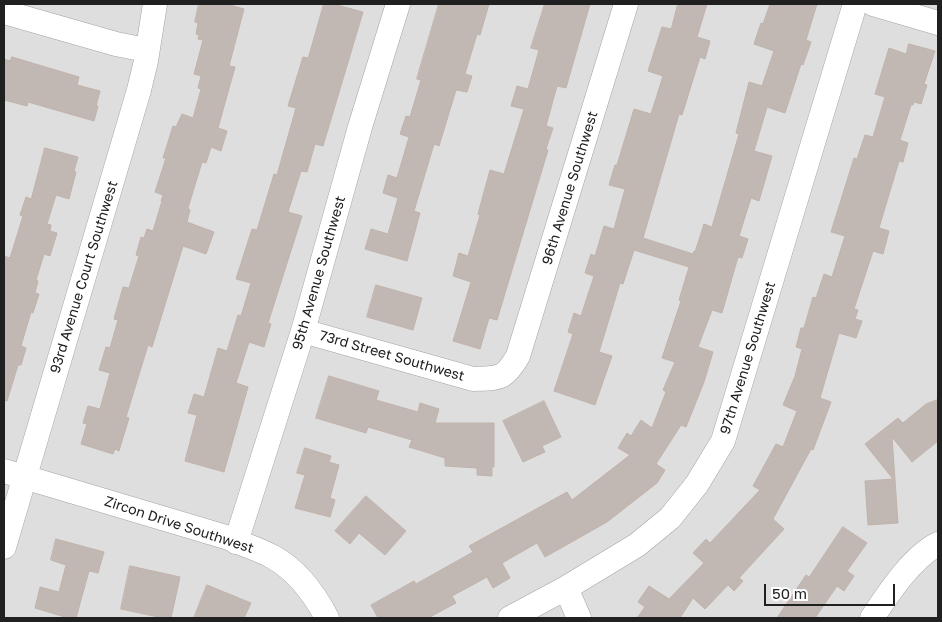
<!DOCTYPE html>
<style>
body{margin:0}
#map{position:relative;width:942px;height:622px;overflow:hidden;background:#f0ede8;font-family:"Golos Text",sans-serif}
canvas{display:block}
.frame{position:absolute;inset:0;border:5px solid #202020;pointer-events:none}
.scale{position:absolute;left:764px;top:584px;width:131px;height:22px;box-sizing:border-box;border:2px solid #202020;border-top:0;padding-left:6px;font-size:15px;line-height:18px;white-space:nowrap;color:#202020;-webkit-text-stroke:4px #fff;paint-order:stroke}
</style>
<div id="map">
<canvas width="942" height="622"></canvas>
<div class="frame"></div>
<div class="scale">50 m</div>
</div>
<script>
const ctx = document.querySelector('canvas').getContext('2d');
ctx.lineJoin = 'round';
function fill(path, color) {
  ctx.fillStyle = color;
  ctx.fill(path, 'evenodd');
}
function strokePath(path, color, width, dash) {
  ctx.strokeStyle = color;
  ctx.lineWidth = width;
  ctx.lineCap = dash ? 'butt' : 'round';
  ctx.setLineDash(dash || []);
  ctx.stroke(path);
}
function label(font, color, halo, rows, align = 'center') {
  ctx.font = font + ' "Golos Text",sans-serif';
  ctx.lineWidth = 4;
  ctx.setLineDash([]);
  ctx.textBaseline = 'middle';
  ctx.strokeStyle = halo;
  ctx.fillStyle = color;
  for (const [text, x, y, turn = 0] of rows) {
    ctx.save();
    ctx.translate(x, y);
    ctx.rotate((+turn || 0) * Math.PI / 180);
    ctx.textAlign = isNaN(turn) ? turn : align;
    if (halo) ctx.strokeText(text, 0, 0);
    ctx.fillText(text, 0, 0);
    ctx.restore();
  }
}
const residential = new Path2D(`
 M4 4H938V618H4Z`);
const building = new Path2D(`
 M199 4H226L244 9 229 66 235 67 218 128 227 131 221 151 211 147 206 163 202 162 188 208 190 210 187 222 214 232 206 254 183 246 152 347 148 345 126 417 129 418 119 451 115 449 113 454 81 444 87 424 83 423 88 406 100 409 110 373 99 370 106 347 110 348 118 320 114 319 123 287 129 288 139 256 136 255 141 237 144 238 147 229 153 231 162 201H161L163 195 155 192 166 158H163L173 126 176 127 182 114 193 118 201 89 198 88 201 76 194 74 203 40 198 39 199 35 196 34 198 23 195 22Z
 M324 4H333L363 12 323 146 315 144 307 172 301 171 288 212 302 216 268 323 271 324 264 347 249 342 236 383 248 387 224 472 185 461 197 415 188 413 194 394 204 397 218 348 227 351 238 315 241 316 251 283 236 279 252 229 257 230 274 174 277 175 296 108 288 106 303 57 308 58Z
 M439 4H489L480 35 477 34 465 74 472 76 467 92 456 90 439 146 434 144 414 211 420 213 407 261 365 249 371 229 388 234 398 198 383 193 388 175 397 178 409 137 400 134 406 116 410 117 421 80 417 79Z
 M545 4H590L566 88 557 86 546 126 553 128 546 149 548 150 497 320 489 318 480 349 453 341 471 282 453 276 459 253 468 256 480 215 478 214 490 170 504 174 524 109 511 106 517 86 528 89 539 50 531 48Z
 M678 4H707L697 37 710 41 705 59 700 57 682 115 679 114 643 238 693 254 694 251 695 252 704 224 712 227 739 134 736 133 749 82 762 86 774 51 754 44 761 23 763 24 770 4H817L806 40 811 42 803 65 801 64 785 113 767 107 754 151 772 156 759 201 751 198 739 236 748 239 742 258 738 257 722 313 712 310 698 347 713 352 704 382 686 427 681 425 656 464 665 470 657 483 607 522 545 557 537 543 502 563 510 578 493 588 487 577 452 596 456 603 428 618H378L371 605 414 581 416 584 473 552 469 546 567 492 572 500 630 455 618 448 627 433 631 436 641 420 652 428 666 392 663 390 675 362 662 358 681 301 679 300 689 267 634 250 623 284 620 283 599 352 612 356 595 405 554 391 573 334 568 332 574 313 581 316 594 276 585 273 591 254 595 256 604 226 614 229 625 189 609 185 615 165H617L634 109 651 114 663 76 648 71 662 27 671 29Z
 M909 44 935 51 924 84 927 85 921 104 914 102 913 105H911L900 140 908 143 903 162 899 161 879 228 889 231 883 254 873 251 854 309 858 310 855 319 862 321 856 338 839 333 820 398 831 402 813 450 811 449 773 519 784 529 739 578 743 581 734 591 728 585 705 609 693 598 680 618H637L645 607 638 602 649 586 669 599 704 563 693 553 706 539 710 543 760 490 753 486 776 444 783 447 797 411 783 405 795 376 802 349 796 347 801 328H804L813 297 816 298 824 274 832 277 845 236 831 232 854 158 857 159 865 135 873 137 885 97 875 94 889 48 906 54Z
 M12 57 79 77 77 85 100 91 96 106H98L94 121 28 102 27 106 4 100V59L10 61Z
 M45 148 78 157 74 171 76 172 69 199 56 195 47 224 51 225 50 231 57 233 50 256 44 254 36 280 38 281 35 293 39 294 33 313 31 312 21 346 26 348 21 365H18L7 401 4 400V256L10 258 23 216 20 215 26 197 31 199Z
 M376 285 422 298 413 330 367 317Z
 M329 376 379 391 376 400 418 412 420 403 439 409 435 423H494V467H492V476L477 475V468L445 466V458L409 447 412 440 368 427 366 433 316 418Z
 M938 400V441L912 462 892 437 898 523 868 525 865 481 893 479 865 444 898 418 903 423 926 404Z
 M544 401 561 437 542 446 545 452 523 462 503 421Z
 M305 448 331 456 329 462 339 465 330 498 335 500 330 517 295 508 305 475 297 473Z
 M366 496 406 531 385 555 359 533 350 544 335 531Z
 M843 527 867 543 847 571 854 576 844 591 837 586 815 618H777L806 575 809 577Z
 M56 539 104 552 98 573 89 571 76 618H68L35 608 40 587 59 592 66 565 51 560Z
 M130 566 180 577 171 618H163L121 609Z
 M207 585 251 603 244 618H194Z`);
const minor = new Path2D(`
 M873 4 938 23
 M4 12 116 44 146 50
 M303 331 473 379C500 378 504 380 518 356L626 4
 M4 471 229 538C243 545 259 549 273 557 298 571 314 593 327 618
 M236 542 303 331 360 127 398 4
 M4 547 139 90 146 61 155 4
 M566 588 579 618
 M510 618 566 588 637 545 670 518 697 484 723 441 855 4
 M872 618C888 594 912 557 938 544`);
const streetNames = [
 ["96th Avenue Southwest",570,188,-73],
 ["95th Avenue Southwest",319,273,-74],
 ["93rd Avenue Court Southwest",84,277,-73],
 ["73rd Street Southwest",392,356,16],
 ["97th Avenue Southwest",748,358,-73],
 ["Zircon Drive Southwest",179,525,18]
];
fill(residential, '#dedede');
fill(building, '#c1b8b4');
strokePath(building, '#c1b3ab', 1);
strokePath(minor, '#a4a4a4', 25);
strokePath(minor, '#fff', 24);
label('14px', '#202020', '#fff', streetNames);
</script>
